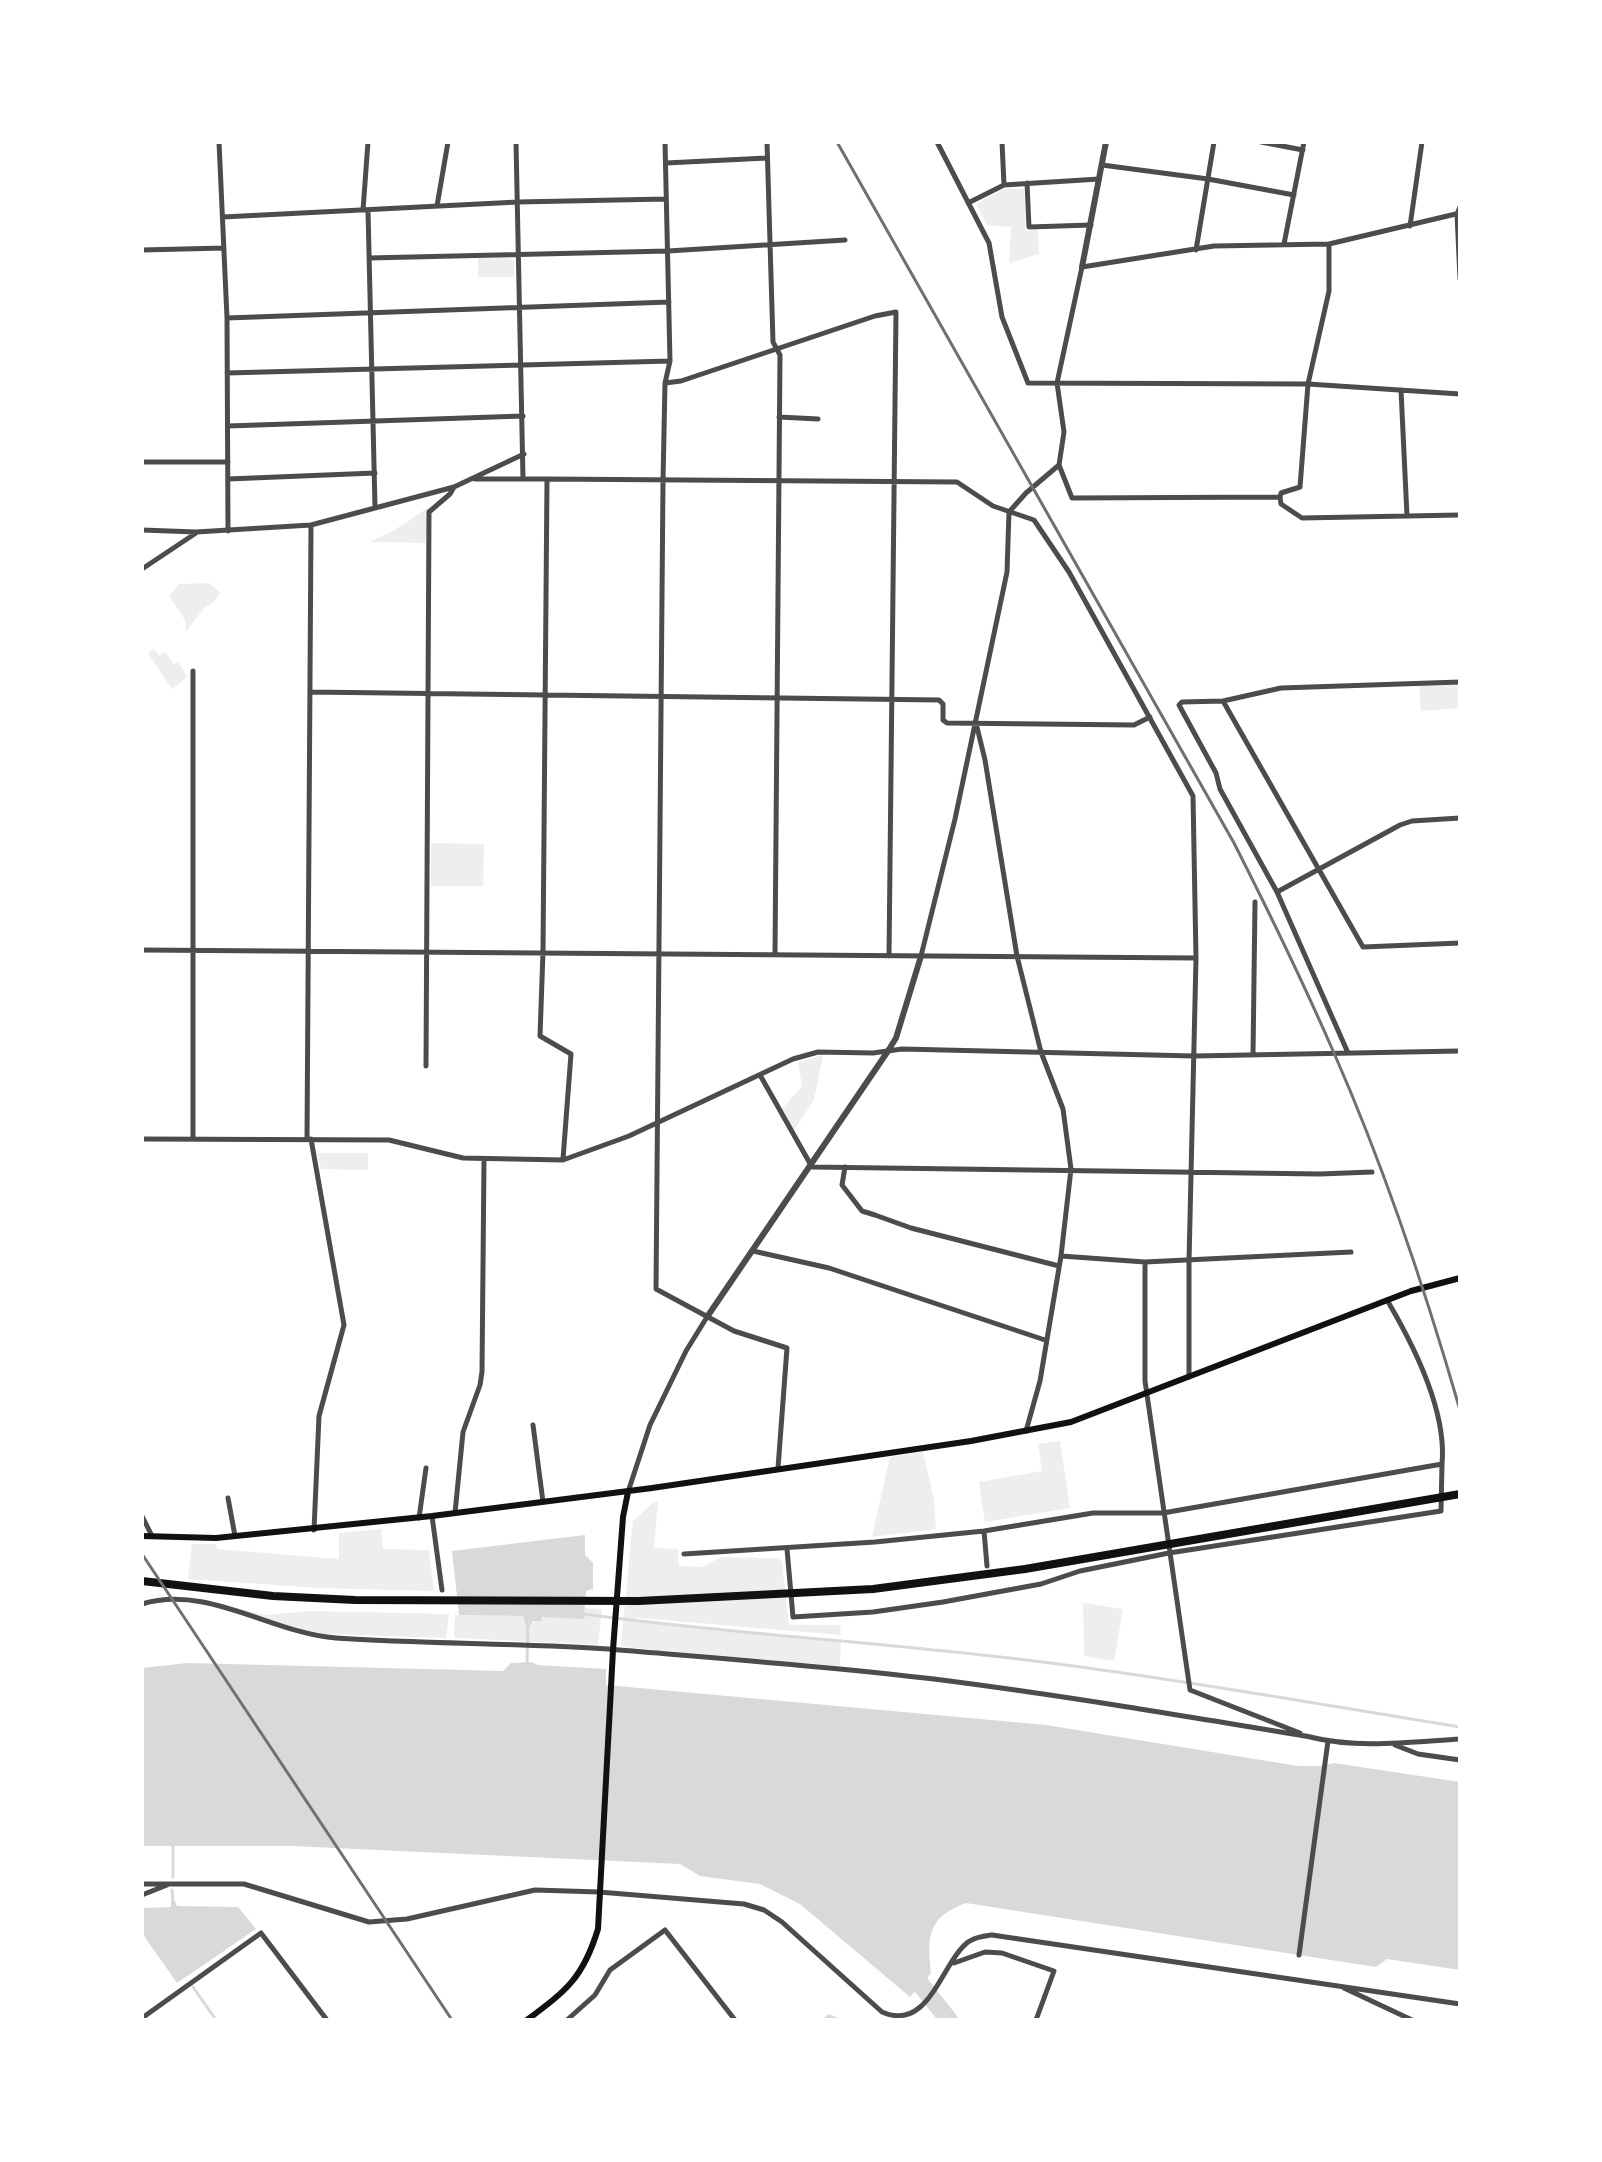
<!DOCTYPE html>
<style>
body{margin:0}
#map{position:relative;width:1602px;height:2162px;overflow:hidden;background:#fff;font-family:"Work Sans",sans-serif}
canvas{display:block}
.frame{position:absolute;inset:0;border:144px solid #fff;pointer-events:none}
</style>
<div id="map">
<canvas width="1602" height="2162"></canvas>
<div class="frame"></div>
</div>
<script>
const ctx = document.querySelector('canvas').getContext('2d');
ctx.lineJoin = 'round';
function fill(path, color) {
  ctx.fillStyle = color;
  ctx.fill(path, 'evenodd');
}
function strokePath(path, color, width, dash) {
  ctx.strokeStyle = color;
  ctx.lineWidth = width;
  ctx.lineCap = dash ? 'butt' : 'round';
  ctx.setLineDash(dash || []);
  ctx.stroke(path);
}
const green = new Path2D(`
 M1004 189H1024L1026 231 1038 230 1039 254 1009 263 1011 227 987 225 976 204Z
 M509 257 514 261V277H478V258Z
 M429 507 426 543 370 542 393 531Z
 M209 583 220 592 215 601 203 609 186 632 185 620 169 596 179 584Z
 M154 649 159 655 165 652 174 664 178 661 187 677 172 689 148 653Z
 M1460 684V708L1421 711 1419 685Z
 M431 843 484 844 483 886H431Z
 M823 1055 814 1100 794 1130 782 1109 802 1086 798 1062Z
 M318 1153H368V1170L321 1169Z
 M1060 1441 1070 1508 985 1522 979 1482 1042 1471 1038 1444Z
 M923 1452 934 1500 936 1529 872 1537 890 1457Z
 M654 1502H658L654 1548 678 1549 679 1566 702 1567 721 1557 779 1558 782 1562 789 1625H840L841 1635 650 1619 636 1618 635 1621 841 1640 840 1666 623 1647 621 1644 633 1521Z
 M381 1529 383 1549 429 1550 434 1591 318 1588 188 1579 192 1544H216L217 1549 339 1559V1533Z
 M210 1602 265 1615 310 1611 449 1614 446 1638 327 1634 304 1630Z
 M1083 1603 1123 1609 1114 1661 1084 1656Z
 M585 1608 602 1609 598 1645 456 1638 454 1636 455 1615 523 1616 526 1625 530 1626C541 1611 567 1618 583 1619Z`);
const water = new Path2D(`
 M585 1535V1555L593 1563V1589L586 1591 584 1619 542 1617 541 1621H533L530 1626H526L523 1616 459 1615 452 1551Z
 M531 1662 538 1665 606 1669V1685L1046 1725 1298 1766H1320L1334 1763 1460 1782V1970L1387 1959 1376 1967 966 1903C928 1917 927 1935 931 1973L910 1997 800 1904 760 1884 700 1876 680 1864 292 1846H142V1668L188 1663 503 1671 511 1663Z
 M171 1900H174L177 1906 238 1907 256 1929 177 1983 142 1933V1908L171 1907Z`);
const stream = new Path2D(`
 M584 1614C744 1636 905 1643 1065 1665 1197 1682 1329 1706 1460 1727
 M527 1663 528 1625
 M173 1877V1845
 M172 1890 173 1901
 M193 1987 216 2020
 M823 2020 829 2016 839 2020`);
const river = new Path2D(`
 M911 1963 921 1985 949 2020`);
const minor = new Path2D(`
 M219 142 227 318 228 531
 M516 142 523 479H547L543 952 540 1036 571 1054 563 1159
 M665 142 670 361 665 383 663 481 656 1289 734 1331 787 1348 778 1468
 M767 142 773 342 780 355 775 954
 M937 142 989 243 1002 317 1028 383 1308 384 1460 394
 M1002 142 1004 185 1099 179
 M1261 142 1303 150
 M666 163 767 158
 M1102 165 1208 179 1294 195
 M1027 183 1029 227 1091 225
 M968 203 1004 185
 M437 206 448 142
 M1460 207 1457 214 1460 279
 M363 210 368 142
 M368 210 375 507
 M1460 213 1329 244 1214 246 1082 267 1057 383 1064 432 1059 465 1072 498 1280 497 1281 504 1302 518 1460 515
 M223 217 518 202 666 199
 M1410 226 1422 142
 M1284 244 1304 142
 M142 250 224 248
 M1196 250 1214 142
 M369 258 668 251 845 240
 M227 318 669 302
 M227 373 670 361
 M665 383 681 381 875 316 896 312 889 956
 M1401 390 1407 516
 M779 417 818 419
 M228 426 523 416
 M142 462H228
 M228 479 375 473
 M475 479H523
 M547 479 957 482 993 506 1034 520 1069 572 1193 796 1196 958 1189 1262V1377
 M1280 497 1281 493 1300 487 1308 384 1329 291V244
 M142 530 196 532 311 525 454 487 524 454
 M142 569 196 533
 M310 692 939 700 943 704V720L947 723 1134 725 1150 717
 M1223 701 1363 947 1460 943
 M976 723 985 760 1017 956 1041 1052 1063 1109 1071 1169 1061 1256 1040 1381 1026 1431
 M1277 892 1400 825 1412 821 1460 818
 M142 950 1196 958
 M921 956 955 819 1007 572 1009 512 1026 493 1059 465
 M1348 1053 1277 892 1220 789 1216 773 1179 705 1182 702 1223 701 1281 688 1460 682
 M1253 1055 1255 902
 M426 1066 429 512 450 494 454 487
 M760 1075 812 1167 1320 1174 1372 1172
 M193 1138V671
 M142 1139 389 1140 463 1158 563 1160 629 1136 793 1059 818 1052 873 1053 902 1049 1194 1056 1460 1051
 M307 1139 311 525
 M311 1139 344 1325 319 1416 314 1530
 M845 1167 842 1185 862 1211 875 1215 911 1228 1059 1266
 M753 1251 829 1268 1045 1340
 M1061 1256 1145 1262 1351 1252
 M1145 1262V1381L1190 1690 1300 1733
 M1387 1300C1413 1344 1447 1412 1442 1464
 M533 1425 543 1502
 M628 1492 650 1425 686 1351 707 1317
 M228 1498 235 1536
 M455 1513 463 1432 480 1385 482 1372 484 1160
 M142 1516 152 1536
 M432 1516 442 1590
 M419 1518 426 1468
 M984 1531 987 1566
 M684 1554 875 1542 984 1531 1093 1513H1163L1442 1464 1441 1511 1169 1553 1080 1571 1041 1584 943 1602 873 1612 793 1617 787 1549
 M142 1604C207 1584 271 1633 336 1638 426 1644 517 1643 608 1649 716 1658 826 1666 934 1679 1060 1695 1185 1716 1311 1737
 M1310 1737C1358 1749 1410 1742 1460 1739
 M1395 1745 1418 1754 1460 1760
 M142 1884H244L369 1922 407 1919 535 1890 599 1892 744 1904 764 1910 782 1922 882 2012C929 2033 941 1963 968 1942 975 1937 984 1936 992 1935L1460 2004
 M142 1895 167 1885
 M1299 1955 1328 1741
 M954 1963 985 1952 1002 1953 1054 1971 1036 2020
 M1344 1988 1412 2020
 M142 2018 261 1933 327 2020
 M567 2020 595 1995 610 1970 665 1930 735 2020`);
const tertiary = new Path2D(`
 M1082 267 1106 142
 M707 1317 888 1051 896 1038 921 956`);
const secondary = new Path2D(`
 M142 1536 216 1538 432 1516 652 1488 971 1441 1071 1422 1411 1291 1460 1278
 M527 2020C567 1990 583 1978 598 1929L613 1650 623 1517 628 1492`);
const trunk = new Path2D(`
 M142 1581 273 1596 355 1600 639 1601 873 1589 1025 1569 1460 1494`);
const rail = new Path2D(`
 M837 142 1234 843C1269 912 1303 982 1334 1053 1385 1169 1425 1289 1460 1410
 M142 1554 452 2020`);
fill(green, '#eee');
fill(water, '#d9d9d9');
strokePath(stream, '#d9d9d9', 3);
strokePath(river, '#d9d9d9', 18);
strokePath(minor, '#4c4c4c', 5);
strokePath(tertiary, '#4c4c4c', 6);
strokePath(secondary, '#111', 6);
strokePath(trunk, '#111', 8);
strokePath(rail, '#707070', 3);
</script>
